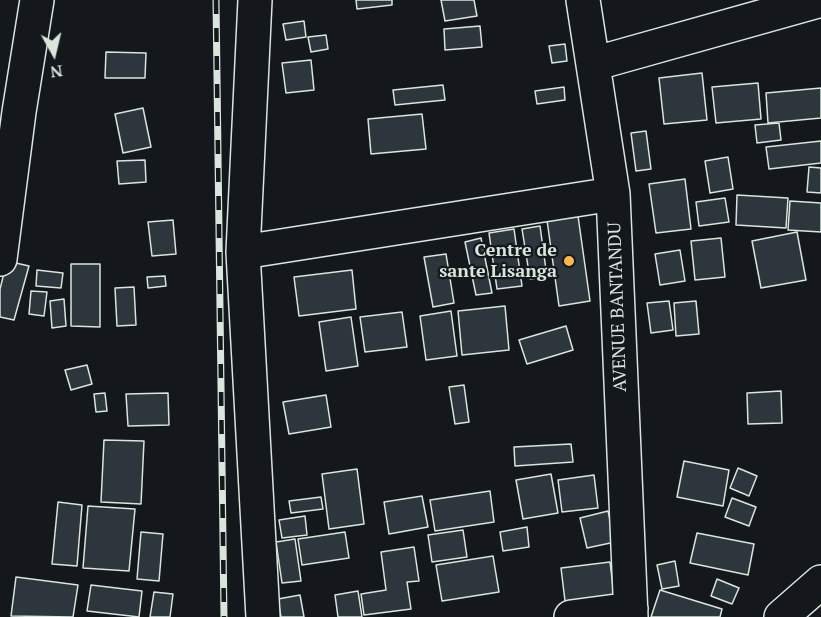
<!DOCTYPE html>
<style>
body{margin:0}
#map{position:relative;width:821px;height:617px;overflow:hidden;background:#14181c;font-family:"PT Serif",serif}
canvas{display:block}
.north{position:absolute;left:24px;top:24px;width:60px;height:60px;-webkit-text-stroke:4px #14181c;paint-order:stroke;rotate:172deg;font-size:16px;font-weight:700;line-height:24px;text-align:center;color:#d8e6dc}
.north::after{content:'';display:block;margin:auto;width:21px;height:27px;background:#d8e6dc;clip-path:polygon(50% 0,100% 100%,50% 72%,0 100%)}
</style>
<div id="map">
<canvas width="821" height="617"></canvas>
<div class="north">N</div>
</div>
<script>
const ctx = document.querySelector('canvas').getContext('2d');
ctx.lineJoin = 'round';
function fill(path, color) {
  ctx.fillStyle = color;
  ctx.fill(path, 'evenodd');
}
function strokePath(path, color, width, dash) {
  ctx.strokeStyle = color;
  ctx.lineWidth = width;
  ctx.lineCap = dash ? 'butt' : 'round';
  ctx.setLineDash(dash || []);
  ctx.stroke(path);
}
function label(font, color, halo, rows, align = 'center') {
  ctx.font = font + ' "PT Serif",serif';
  ctx.lineWidth = 4.5;
  ctx.setLineDash([]);
  ctx.textBaseline = 'middle';
  ctx.strokeStyle = halo;
  ctx.fillStyle = color;
  for (const [text, x, y, turn = 0] of rows) {
    ctx.save();
    ctx.translate(x, y);
    ctx.rotate((+turn || 0) * Math.PI / 180);
    ctx.textAlign = isNaN(turn) ? turn : align;
    if (halo) ctx.strokeText(text, 0, 0);
    ctx.fillText(text, 0, 0);
    ctx.restore();
  }
}
const building = new Path2D(`
 M356 0H392V5L357 9Z
 M441 0H474L477 16 445 21Z
 M304 21 306 37 286 40 283 24Z
 M480 26 482 47 445 50 444 29Z
 M326 35 328 49 311 52 308 37Z
 M565 44 567 61 552 63 549 46Z
 M106 52 146 53 145 78H105Z
 M311 60 314 90 286 93 282 63Z
 M702 73 707 120 664 124 659 78Z
 M758 83 761 119 716 123 712 87Z
 M443 85 445 100 395 105 393 90Z
 M564 87 565 100 537 104 535 91Z
 M821 88V118L768 123 766 93Z
 M143 108 151 147 123 153 115 114Z
 M422 114 426 149 371 154 368 119Z
 M779 123 781 140 757 143 755 125Z
 M646 131 651 169 636 171 631 133Z
 M821 141V163L769 169 766 147Z
 M728 157 733 189 710 193 705 161Z
 M145 160 146 182 119 184 117 161Z
 M809 167 821 168V193L807 192Z
 M685 179 691 229 656 233 649 184Z
 M737 195 788 198 786 228 736 225Z
 M725 198 729 222 699 226 696 202Z
 M790 201 821 203V232L788 230Z
 M578 216 590 301 559 306 547 220Z
 M173 220 176 254 152 256 148 222Z
 M540 226 547 277 530 279 522 229Z
 M514 229 522 286 497 289 489 233Z
 M797 232 806 280 761 288 752 241Z
 M481 238 492 293 476 295 465 242Z
 M721 238 725 277 695 280 691 241Z
 M680 250 685 281 660 285 655 254Z
 M446 254 454 303 433 307 424 257Z
 M7 261 29 266 14 320 0 317V289Z
 M71 264H100V327L71 326Z
 M37 270 63 273 61 288 36 286Z
 M352 270 356 309 299 316 294 277Z
 M165 276 166 286 148 288 147 277Z
 M134 287 136 325 117 326 115 288Z
 M31 291 47 292 44 316 29 314Z
 M64 299 66 326 52 328 50 301Z
 M669 301 673 330 651 333 647 303Z
 M696 301 699 334 676 336 674 303Z
 M505 306 509 350 462 355 458 311Z
 M451 311 457 356 426 360 420 316Z
 M402 312 407 347 365 352 360 317Z
 M351 317 358 366 326 371 319 322Z
 M566 326 573 350 527 364 519 340Z
 M87 365 92 384 71 390 65 370Z
 M464 385 469 422 455 424 449 387Z
 M781 391 782 423 748 424 747 393Z
 M105 393 107 411 96 412 94 394Z
 M168 393 169 425 128 426 126 394Z
 M326 395 331 427 289 434 283 402Z
 M104 440 144 441 141 504 101 502Z
 M571 444 573 462 515 466 514 447Z
 M684 461 729 470 723 506 677 497Z
 M738 468 757 476 749 496 730 488Z
 M357 469 364 524 329 529 322 474Z
 M551 474 558 513 523 519 516 480Z
 M594 475 598 508 562 512 558 480Z
 M490 491 494 522 435 531 430 500Z
 M422 496 428 527 389 534 384 502Z
 M321 497 323 509 291 513 289 501Z
 M732 498 756 507 749 526 725 517Z
 M58 502 82 505 77 566 52 564Z
 M88 506 135 509 129 571 83 568Z
 M608 511 615 542 587 548 580 518Z
 M305 516 307 535 282 538 279 520Z
 M527 527 529 547 503 551 500 532Z
 M463 530 467 557 432 562 428 535Z
 M141 532 163 534 159 581 137 579Z
 M345 532 349 558 302 565 298 539Z
 M697 533 754 544 748 575 690 563Z
 M295 539 301 581 282 583 276 542Z
 M414 547 419 581 407 582 411 609 364 615 361 594 386 590 381 552Z
 M493 556 499 592 442 601 436 565Z
 M675 561 679 586 662 589 657 565Z
 M610 562 614 595 565 601 561 568Z
 M16 577 78 585 73 617 11 616Z
 M717 579 739 588 732 604 711 596Z
 M91 585 142 591 139 617 87 611Z
 M660 590 722 609 720 617H651Z
 M358 591 362 617H338L335 595Z
 M154 592 173 594 170 617H150Z
 M300 595 304 617H281L278 599Z`);
const minor = new Path2D(`
 M255 0 243 252 263 617
 M583 0 613 194 631 617
 M593 64 821 0
 M243 252 613 194
 M0 259 19 112 37 0
 M571 617 631 609
 M781 617 821 582`);
const rail = new Path2D(`
 M216 0 224 617`);
const markers = [
 [569,261,6,"#ffb74d"]
];
const poiNames = [
 ["Centre de",557,251],
 ["sante Lisanga",557,272]
];
const streetNames = [
 ["AVENUE BANTANDU",618,307,-92]
];
fill(building, '#2c363c');
strokePath(building, '#d8e6dc', 1.5);
strokePath(minor, '#d8e6dc', 36);
strokePath(minor, '#14181c', 33);
strokePath(rail, '#d8e6dc', 7);
strokePath(rail, '#14181c', 4.5, [14]);
for (const [x, y, r, color] of markers) {
  const dot = new Path2D();
  dot.arc(x, y, r, 0, 2 * Math.PI);
  ctx.fillStyle = color;
  ctx.fill(dot);
  strokePath(dot, '#14181c', 2);
}
label('bold 18px', '#d8e6dc', '#14181c', poiNames, 'right');
label('18px', '#d8e6dc', '#14181c', streetNames);
</script>
